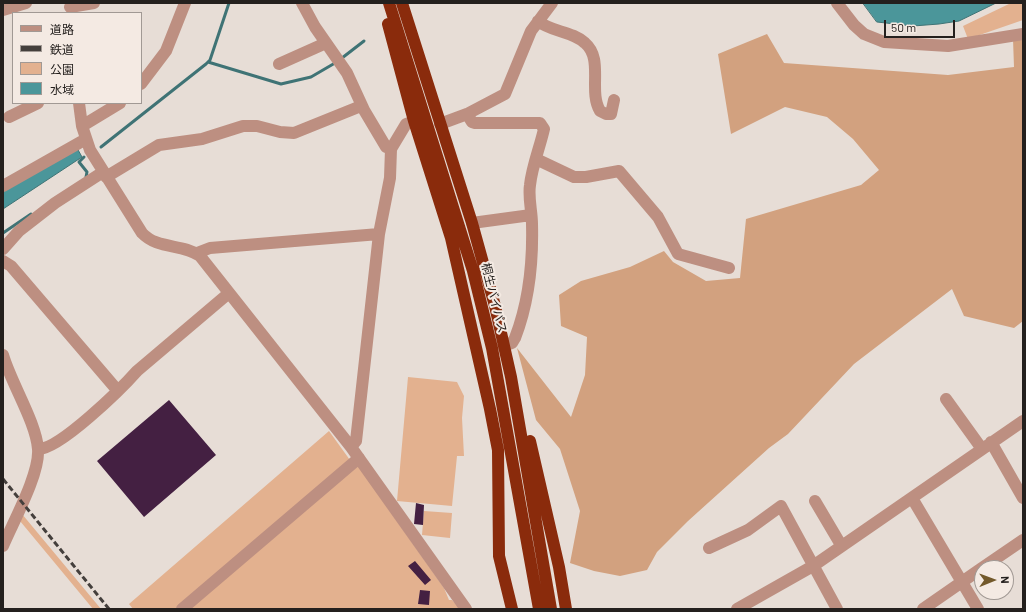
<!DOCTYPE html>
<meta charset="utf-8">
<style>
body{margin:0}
#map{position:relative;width:1026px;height:612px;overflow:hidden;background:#e7ddd6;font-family:Barlow,"Noto Sans JP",sans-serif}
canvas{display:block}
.frame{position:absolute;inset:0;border:4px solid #24201e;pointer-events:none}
.legend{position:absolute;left:12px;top:12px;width:130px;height:92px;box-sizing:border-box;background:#f4eae3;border:1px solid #a19994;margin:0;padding:5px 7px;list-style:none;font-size:12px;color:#24201e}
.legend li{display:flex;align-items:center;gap:8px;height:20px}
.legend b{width:20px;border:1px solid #a19994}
.north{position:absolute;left:974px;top:560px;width:40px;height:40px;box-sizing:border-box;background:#f4eae3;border:1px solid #a19994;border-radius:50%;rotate:89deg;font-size:11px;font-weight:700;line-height:16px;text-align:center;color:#24201e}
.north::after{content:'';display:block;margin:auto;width:14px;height:18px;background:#73592b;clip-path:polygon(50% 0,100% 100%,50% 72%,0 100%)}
.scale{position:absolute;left:884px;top:20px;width:71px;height:18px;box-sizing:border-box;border:2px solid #24201e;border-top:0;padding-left:5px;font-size:12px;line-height:14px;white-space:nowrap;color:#24201e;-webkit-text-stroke:3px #f4eae3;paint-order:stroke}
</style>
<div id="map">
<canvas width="1026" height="612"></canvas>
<div class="frame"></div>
<ul class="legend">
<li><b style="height:5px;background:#bd8f81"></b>道路</li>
<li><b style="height:5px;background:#443f3c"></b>鉄道</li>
<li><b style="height:11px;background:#e3b18f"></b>公園</li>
<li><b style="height:11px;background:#4b969a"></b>水域</li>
</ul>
<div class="north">N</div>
<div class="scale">50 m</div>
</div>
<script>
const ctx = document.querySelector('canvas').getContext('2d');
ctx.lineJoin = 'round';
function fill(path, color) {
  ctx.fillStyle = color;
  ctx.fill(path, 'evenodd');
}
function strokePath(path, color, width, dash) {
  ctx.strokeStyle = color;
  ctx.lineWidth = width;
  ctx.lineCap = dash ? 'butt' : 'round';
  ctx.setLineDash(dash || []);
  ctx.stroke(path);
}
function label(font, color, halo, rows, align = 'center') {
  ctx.font = font + ' Barlow,"Noto Sans JP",sans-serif';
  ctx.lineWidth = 4;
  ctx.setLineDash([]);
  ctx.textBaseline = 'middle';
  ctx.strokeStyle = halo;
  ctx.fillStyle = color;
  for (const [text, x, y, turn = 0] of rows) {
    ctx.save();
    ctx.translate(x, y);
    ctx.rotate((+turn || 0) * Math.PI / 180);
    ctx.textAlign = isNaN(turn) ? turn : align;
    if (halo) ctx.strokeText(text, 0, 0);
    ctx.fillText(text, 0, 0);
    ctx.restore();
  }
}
const green = new Path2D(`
 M1011 3H1023V20L968 39 963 26Z
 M408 377 457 382 464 396 462 418 464 456H457L452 506 397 501Z
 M329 431 355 467H359L444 588 449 600H452L460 609H133L129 604Z
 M424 511 452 513 450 538 422 535Z
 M22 514 101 609H93L20 521Z`);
const forest = new Path2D(`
 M767 34 784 63 948 75 1014 67 1013 39 1023 37V321L1014 328 964 316 952 289 854 364 788 434 769 448 688 521 657 552 647 570 620 576 594 571 570 563 580 511 560 449 536 420 517 348 571 417 585 375 587 337 561 326 559 295 581 281 630 267 664 251 673 262 706 281 740 278 746 219 861 185 879 170 853 139 827 117 785 107 731 134 718 54Z`);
const water = new Path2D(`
 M863 3H996L959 21 939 24 913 26 877 22Z
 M77 148 82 157 3 209V192Z`);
const stream = new Path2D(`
 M342 58 364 41
 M208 62 281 84 311 77 335 63
 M101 147 206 64 210 60 229 3
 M84 157 79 162 87 172 86 177
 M3 233 31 214`);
const building = new Path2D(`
 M169 400 216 455 144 517 97 461Z
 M416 503 424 505 423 525 414 524Z
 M415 561 431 580 425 585 408 566Z
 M420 590 430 591 429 605 418 604Z`);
const minor = new Path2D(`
 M302 3 315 27 347 73 364 110 386 147 391 149
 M837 3 854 25 864 34 884 42 948 46 1023 34
 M70 7 94 3
 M3 10 26 3
 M538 21C551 32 572 31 585 43 604 59 588 91 600 111L606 114H611L614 100
 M279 64 326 43
 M141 84 166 51 185 3
 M79 103 82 126 90 150 142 233C158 250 182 243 200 256L351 447 466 609
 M467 114 472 122 475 123H540L544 129C540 147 532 166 530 185 528 198 532 211 532 224 533 262 529 302 515 338L512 343 504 346
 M9 117 38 103
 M440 124 467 114 505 94 531 31 552 3
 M82 126 120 103
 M536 159 574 177H586L619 171 658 217 678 254 729 268
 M106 177 159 145 202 139 243 126H257L280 132 294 133 361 106
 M3 186 86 139
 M472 223 531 215
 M3 249 19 231 55 203 103 172
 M197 253 210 248 379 234
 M3 261 11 266 118 391
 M3 355C11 383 36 422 38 449 40 474 13 522 3 546
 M946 399 982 449
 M991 442 1023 498
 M351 447 356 441 379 234 390 178 391 149 406 124 414 121
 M38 449C59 450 122 388 137 371L229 293
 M912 498 978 609
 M815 501 841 545
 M709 548 748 530 781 506 837 609
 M982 568 1023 540
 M182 609 359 458
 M737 609 813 566 1023 421
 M923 609 982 568`);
const highway = new Path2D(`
 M389 3 473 271 492 348 539 609
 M402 3 472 223 495 306 511 377 551 609
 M388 24 414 121 451 238 490 409 498 450 499 556 512 609
 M530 441 559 567 566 609`);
const rail = new Path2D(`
 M3 479 109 609`);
const streetNames = [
 ["桐生バイパス",494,298,76]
];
fill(green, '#e3b18f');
fill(forest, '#d2a17f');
fill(water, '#4b969a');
strokePath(water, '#3f7375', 1);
strokePath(stream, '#3f7375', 3);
fill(building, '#442042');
strokePath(minor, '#bd8f81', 12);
strokePath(highway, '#8a2b0c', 12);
strokePath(rail, '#443f3c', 3, [6, 3]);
label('12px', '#24201e', '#f4eae3', streetNames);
</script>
